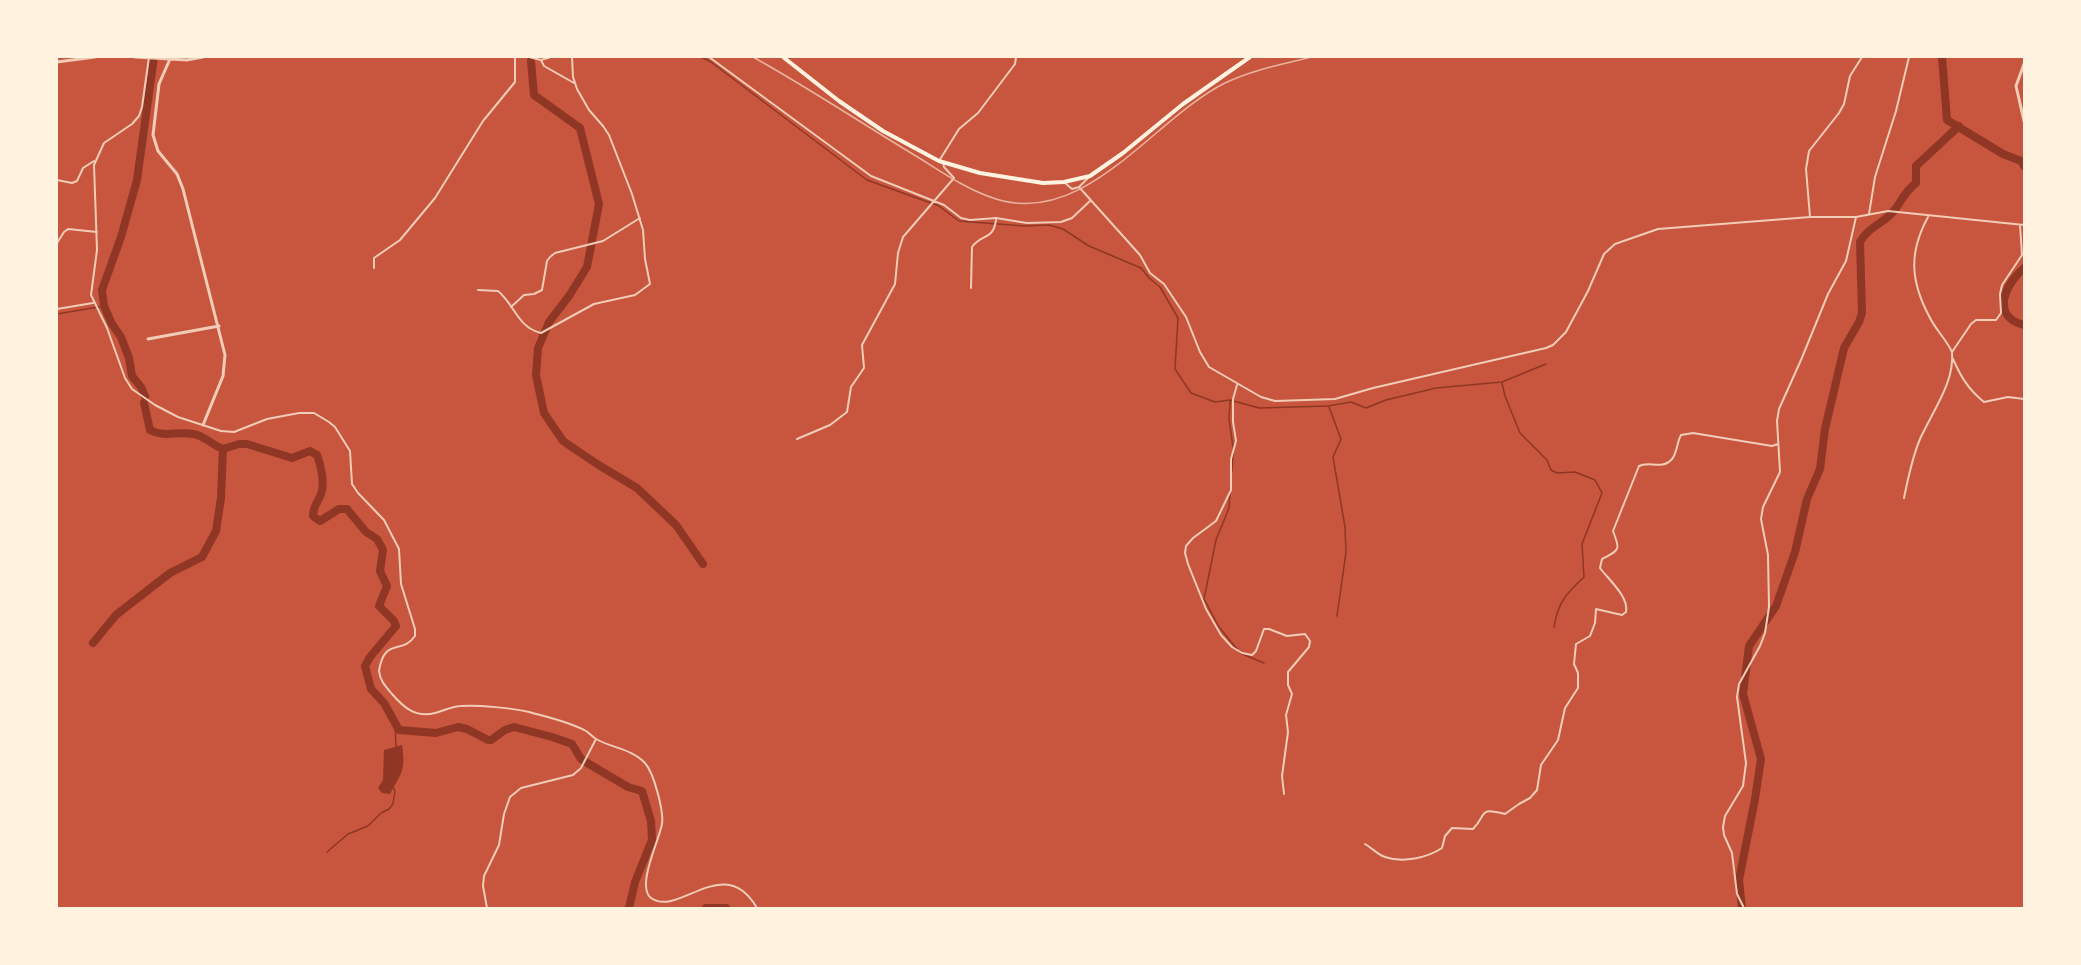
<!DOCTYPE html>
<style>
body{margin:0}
#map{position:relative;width:2081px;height:965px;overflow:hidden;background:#c8553d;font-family:Montserrat,sans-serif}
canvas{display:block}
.frame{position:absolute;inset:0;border:58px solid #fff3e0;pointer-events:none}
</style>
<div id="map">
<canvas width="2081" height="965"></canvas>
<div class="frame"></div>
</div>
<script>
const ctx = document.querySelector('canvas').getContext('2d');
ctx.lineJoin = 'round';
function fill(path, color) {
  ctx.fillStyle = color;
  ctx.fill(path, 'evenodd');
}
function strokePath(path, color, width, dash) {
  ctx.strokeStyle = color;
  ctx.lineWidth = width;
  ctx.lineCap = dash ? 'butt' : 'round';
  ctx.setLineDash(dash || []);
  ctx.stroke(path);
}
const water = new Path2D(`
 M402 745C406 771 401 773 390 794L382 793 378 788 383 780 384 750Z`);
const stream = new Path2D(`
 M701 57 711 62 867 180 939 206 959 221 1024 226 1049 225 1063 229 1089 246 1141 268 1149 278 1160 287 1178 318 1175 369 1191 393 1215 402 1230 400 1259 408 1328 406 1351 402 1366 408 1386 400 1436 388 1502 382 1546 364
 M57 314 104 306
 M1502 383 1505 396 1520 433 1547 460 1551 470 1557 473 1575 472 1595 480 1602 493 1582 544 1584 577C1566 594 1558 602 1554 627
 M1230 401 1229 419 1233 447
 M1329 407 1341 439 1333 457 1345 527 1346 552 1337 616
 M1232 471 1233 454
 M1230 493 1229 508 1216 540 1204 599 1219 627 1237 649
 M1240 653 1264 663
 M395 725 396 747
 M327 852 348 834 368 826 381 813 389 809 393 804 395 791 393 787`);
const river = new Path2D(`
 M1942 57 1947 120 2003 154 2021 161 2024 166
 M531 61 534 95 580 128 599 204 587 267 569 296 549 322 538 348 536 375 544 413 563 441 597 464 637 488 676 525 703 564
 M2024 268C2005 285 1990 316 2024 325
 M145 396 141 387 132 376 129 358 121 337 112 324 104 306 102 290 121 237 137 180 154 57
 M144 403 150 430C164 438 178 431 193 434 204 435 213 446 223 449L239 444H247L292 458 310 451 317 455C321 465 325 484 321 494 318 502 313 506 313 516L320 521 339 509H347L366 532 377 539 383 550 380 571 387 586 379 606 394 621 396 626 370 657 365 666 371 689 384 703 399 730 436 733 458 727 467 729 488 740H491L505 730 514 727 552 737 572 744 581 759 589 764 628 787 642 791 651 821 652 840 635 882 629 908
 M93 643 116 615 170 573 202 557 216 531 221 498 223 449
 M706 908H726
 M1742 908 1739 880 1755 799 1761 759 1743 694 1749 646 1776 606 1795 552 1807 499 1820 469 1825 429 1844 348 1859 322 1862 313 1860 242C1867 228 1882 224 1892 213 1902 202 1903 193 1916 183V166L1959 126`);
const minor = new Path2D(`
 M149 57 142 107 139 116 132 124 104 143 94 165 97 250 91 295 107 328 125 378 132 389 155 405 178 417 221 431 234 432 267 419 299 413H314L329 422 335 427 350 451 352 484 358 493 384 520 399 549 401 584 415 629V636C402 655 384 637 379 671 380 681 386 687 392 694 404 708 416 718 435 713 444 711 452 706 461 706 478 705 513 708 529 712 547 717 570 722 586 731 589 733 593 737 596 739 612 748 632 749 645 763 654 773 664 812 662 824 659 841 636 886 651 898 679 918 724 851 757 908
 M529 57 541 60 551 57
 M709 57 871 176 944 205 961 218 970 220 996 218 1027 223 1061 222 1072 218 1090 201
 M541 60 544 66 574 83
 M939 161 959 129 978 113 1015 64 1016 57
 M1090 176 1079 187 1140 255 1150 273 1164 284 1186 317 1200 352 1209 367 1261 397 1275 401 1335 399 1373 388 1546 348 1553 345 1566 332 1588 291 1604 254 1615 244 1658 229 1810 217H1856L1888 211 2024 225
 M57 180 72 183 77 181 83 168 94 161
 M1064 182 1072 189 1079 187
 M1869 214 1875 177 1896 111 1909 57
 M1810 217 1806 169 1809 151 1839 113 1844 104 1850 76 1862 57
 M57 243 64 232 68 229 97 232
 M374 268V258L400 240 435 198 483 121 515 82V57
 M971 288 972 247C982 233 993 241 996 220
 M478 290 498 291C515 305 517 327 541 333L594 304 635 295 650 284 645 259 643 230 632 194 609 135 603 126 589 110 577 89 573 77 572 57
 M511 307 524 295 534 294 542 290 547 261 550 257 555 253 603 241 640 218
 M57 309 93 303
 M1952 352 1971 324 1976 320H1996L2001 313 2000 294 2002 285 2022 255 2020 225
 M1953 359C1961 377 1968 389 1984 402L2008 397 2024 399
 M1237 385 1233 399V422L1236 441 1231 459V490L1216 521 1193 538 1186 546 1185 553 1188 564 1206 609 1221 635 1232 647 1242 653 1252 655 1256 651 1264 629H1269L1287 636 1305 634 1310 641 1309 647 1288 672V685L1292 694 1286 715 1288 732 1282 776 1284 794
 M797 439 830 425 847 412 851 387 864 368 862 345 895 284 898 253 903 237 954 178 944 167 943 163
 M1904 498C1908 478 1912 458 1920 439 1932 412 1955 382 1952 352 1946 339 1935 329 1929 316 1910 280 1909 252 1928 217
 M1365 844C1372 848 1378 855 1385 857 1403 863 1427 858 1442 848L1445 836 1452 828 1473 829C1488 814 1477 807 1505 814L1519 804 1530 798 1537 790 1541 765 1558 740 1565 708 1578 688V673L1574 664 1576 644 1590 636 1595 623 1596 609 1622 615 1626 612C1629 597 1609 580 1600 568L1602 559C1619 550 1621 551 1613 531L1639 466C1650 460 1661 471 1672 459 1677 453 1677 442 1681 435L1693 433 1772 446 1778 444
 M487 908 483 886 484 876 499 845 504 814 510 797 521 788 573 775 581 768 596 739
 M1744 908 1737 894 1732 853 1724 835 1723 827 1725 816 1743 786 1746 763 1737 697 1739 684 1760 646 1765 633 1769 607 1768 555 1761 519 1763 507 1780 472 1777 421 1779 409 1801 360 1828 294 1846 261 1856 217`);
const tertiary = new Path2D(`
 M135 57 187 60 203 57
 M170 59 159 84 153 135 158 151 177 174 183 189 225 355 223 376 203 425
 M57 62 95 57
 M2024 64 2016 86 2024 121
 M148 339 219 326`);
const primary = new Path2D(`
 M783 57 839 101 883 131 939 161 980 173 1043 183 1064 182 1090 176 1123 153 1183 104 1250 57`);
const rail = new Path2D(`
 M753 57C809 88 861 123 916 156 942 172 967 190 996 199 1086 227 1153 119 1225 83 1252 70 1283 64 1312 57`);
fill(water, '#8f3625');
strokePath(stream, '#8f3625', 1.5);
strokePath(river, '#8f3625', 8);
strokePath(minor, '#f1ccb7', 2);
strokePath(tertiary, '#f1ccb7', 3);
strokePath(primary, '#fff3e0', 4);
strokePath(rail, '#e9b49f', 1.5);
</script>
